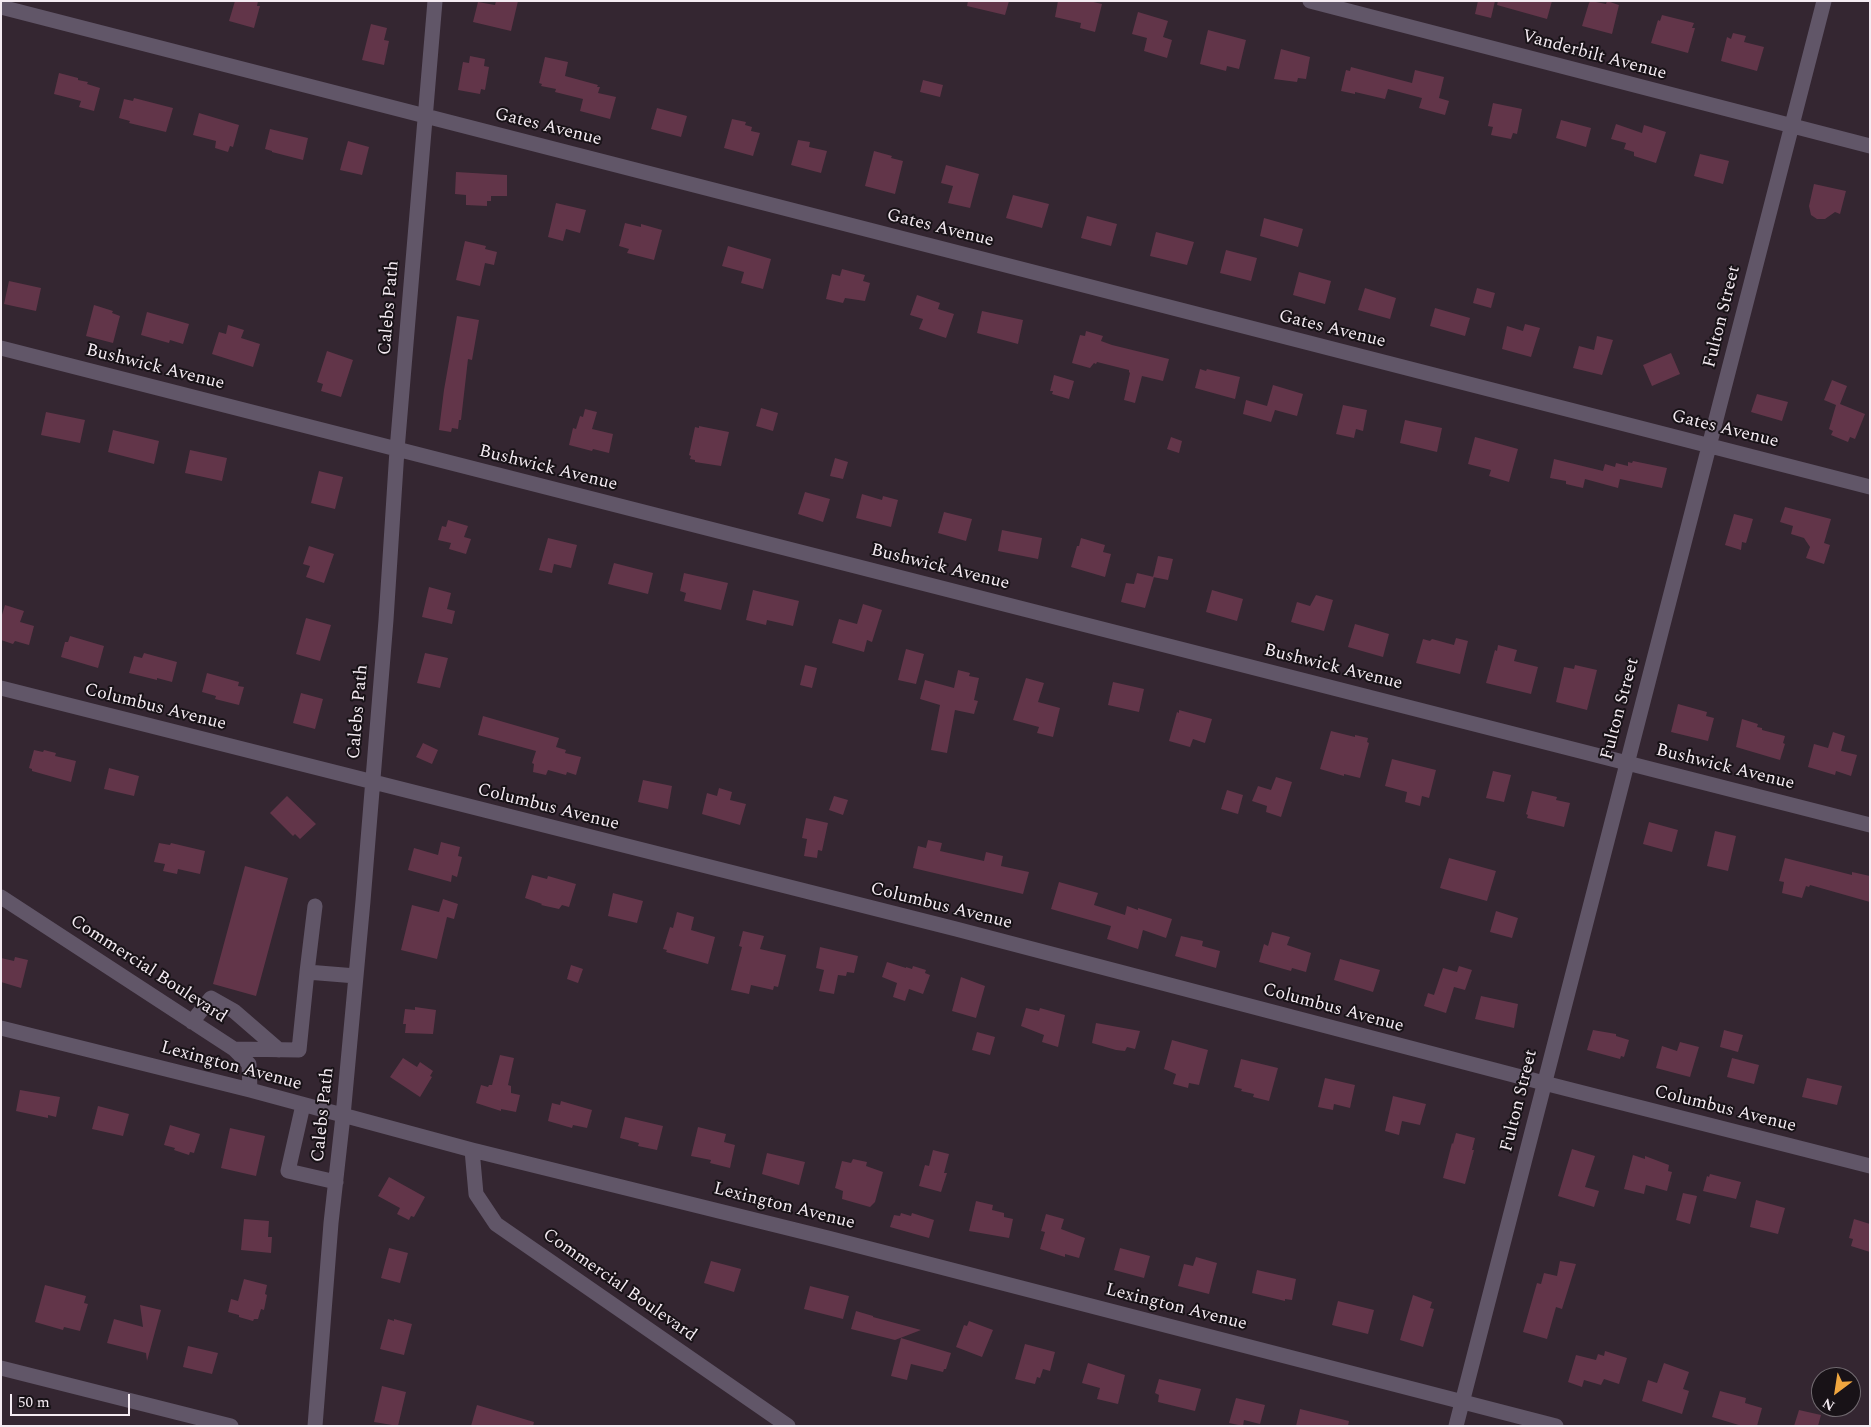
<!DOCTYPE html>
<style>
body{margin:0}
#map{position:relative;width:1871px;height:1427px;overflow:hidden;background:#342631;font-family:Spectral,serif}
canvas{display:block}
.frame{position:absolute;inset:0;border:2px solid #f4ebf2;pointer-events:none}
.north{position:absolute;left:1811px;top:1367px;width:50px;height:50px;box-sizing:border-box;background:#181217;border:1px solid #70696f;border-radius:50%;rotate:211deg;font-size:14px;font-weight:700;line-height:20px;text-align:center;color:#f4ebf2}
.north::after{content:'';display:block;margin:auto;width:18px;height:22px;background:#f0a63f;clip-path:polygon(50% 0,100% 100%,50% 72%,0 100%)}
.scale{position:absolute;left:10px;top:1394px;width:120px;height:22px;box-sizing:border-box;border:2px solid #f4ebf2;border-top:0;padding-left:6px;font-size:15px;line-height:18px;white-space:nowrap;color:#f4ebf2;-webkit-text-stroke:4px #181217;paint-order:stroke}
</style>
<div id="map">
<canvas width="1871" height="1427"></canvas>
<div class="frame"></div>
<div class="north">N</div>
<div class="scale">50 m</div>
</div>
<script>
const ctx = document.querySelector('canvas').getContext('2d');
ctx.lineJoin = 'round';
function fill(path, color) {
  ctx.fillStyle = color;
  ctx.fill(path, 'evenodd');
}
function strokePath(path, color, width, dash) {
  ctx.strokeStyle = color;
  ctx.lineWidth = width;
  ctx.lineCap = dash ? 'butt' : 'round';
  ctx.setLineDash(dash || []);
  ctx.stroke(path);
}
function label(font, color, halo, rows, align = 'center') {
  ctx.font = font + ' Spectral,serif';
  ctx.lineWidth = 4;
  ctx.setLineDash([]);
  ctx.textBaseline = 'middle';
  ctx.strokeStyle = halo;
  ctx.fillStyle = color;
  for (const [text, x, y, turn = 0] of rows) {
    ctx.save();
    ctx.translate(x, y);
    ctx.rotate((+turn || 0) * Math.PI / 180);
    ctx.textAlign = isNaN(turn) ? turn : align;
    if (halo) ctx.strokeText(text, 0, 0);
    ctx.fillText(text, 0, 0);
    ctx.restore();
  }
}
const building = new Path2D(`
 M235 1H258L257 6H260L254 28 229 21Z
 M496 1H518L511 31 473 22 478 2 495 5Z
 M968 1H1009L1005 15 967 6Z
 M1058 1H1089L1102 4 1095 32 1080 28 1081 23 1055 17Z
 M1478 1H1495L1491 18 1475 14Z
 M1498 1H1552L1547 19 1497 5Z
 M1591 1 1606 4 1607 1 1619 5 1612 34 1582 26 1589 3Z
 M1138 12 1168 21 1163 37 1172 40 1167 58 1144 51 1147 38 1132 34Z
 M1662 15 1694 23 1692 28H1695L1688 53 1651 43 1658 20 1660 21Z
 M371 24 387 28 384 40 389 41 384 65 362 60Z
 M1208 30 1246 40 1239 69 1227 66 1226 71 1200 64Z
 M1733 33 1746 36 1744 42 1764 47 1757 71 1721 61 1727 37 1731 39Z
 M1281 49 1310 57 1306 79 1298 78 1297 82 1274 79Z
 M470 56 485 59 484 66 489 67 485 90 481 89 480 94 458 90 463 62 469 63Z
 M545 57 568 62 565 76 598 85 597 87H600L598 93 616 97 610 119 580 111 583 99 555 92 556 89 541 86 542 84 539 83Z
 M1351 67 1412 83 1415 70 1444 77 1439 98 1449 101 1445 115 1419 108 1422 98 1388 89 1385 99 1355 92V94L1341 91 1346 70 1350 71Z
 M59 73 78 78V80L88 82 87 84 100 88 94 111 79 107 81 101 54 94Z
 M923 80 943 85 940 97 920 92Z
 M134 98 173 108 166 132 129 123 130 121 119 118 124 99 133 101Z
 M1493 103 1522 109 1517 134 1513 133 1511 139 1491 135 1493 127 1488 126Z
 M657 108 687 116 681 137 651 129Z
 M199 113 239 125 233 147 230 146 228 152 215 148 216 141 193 135Z
 M732 119 746 122 745 125 752 127 751 131 760 133 753 156 724 148Z
 M1561 120 1591 128 1586 147 1556 138Z
 M1616 124 1642 133 1644 125 1666 132 1656 163 1634 156V152L1624 149 1626 143 1611 139Z
 M270 129 308 138 303 160 272 152V151L265 149Z
 M798 140 810 142 809 147 827 151 821 173 791 165Z
 M348 141 369 147 362 175 340 170Z
 M874 151 892 156 891 158 903 161 895 194 865 186Z
 M1700 154 1729 161 1723 184 1694 176Z
 M946 165 979 174 970 208 948 203 953 186 941 183Z
 M456 172 507 175V196H491V201H487V206L466 205V195L455 194Z
 M1814 184 1846 191 1840 214 1835 212 1825 219H1817L1811 215 1809 206Z
 M1013 195 1049 204 1042 228 1006 218Z
 M556 203 586 210 580 233 566 229 563 241 548 237Z
 M1087 216 1117 224 1111 246 1081 238Z
 M1264 218 1303 229 1298 247 1260 236Z
 M625 223 641 227V224L662 230 654 260 627 253 629 249 619 246Z
 M1156 232 1194 242 1187 265 1150 256Z
 M465 241 486 246 485 249 497 252 494 265 485 263 480 286 456 280Z
 M728 246 771 259 763 289 741 283 744 272 722 266Z
 M1226 250 1257 258 1251 281 1220 273Z
 M842 269 865 275 863 281 870 283 865 301 845 298 843 303 826 299 832 274 840 276Z
 M1299 272 1331 281 1325 304 1293 295Z
 M9 281 41 288 36 311 4 304Z
 M1365 288 1396 298 1390 319 1358 310Z
 M1477 288 1495 293 1491 308 1473 303Z
 M917 295 940 303 938 309 954 314 946 338 919 329 923 319 910 315Z
 M94 305 113 311 112 313 120 316 113 343 86 336Z
 M1435 308 1470 318 1465 336 1430 326Z
 M982 311 1023 320 1018 344 977 333Z
 M147 312 189 324 183 344 170 340 169 343 141 335Z
 M457 316 479 320 472 360 468 359 461 420H459L458 429 452 428 451 432 439 430 444 390Z
 M1525 324 1540 328 1531 357 1502 349 1507 326 1523 331Z
 M228 325 244 330 241 338 260 344 253 367 212 354 219 332 226 334Z
 M1086 331 1103 336 1101 341 1112 345 1169 359 1163 381 1142 376 1135 403 1124 400 1130 373 1129 372V370L1097 362 1096 364 1094 363 1090 368 1072 363 1080 335 1085 336Z
 M1597 336 1613 340 1602 375 1573 368 1579 346 1594 350Z
 M327 351 353 360 341 397 321 391 323 384 317 382Z
 M1671 353 1680 374 1652 386 1643 365Z
 M1200 369 1206 371 1207 369 1240 377 1235 399 1195 388Z
 M1054 375 1074 381 1069 399 1052 394 1053 391H1050Z
 M1832 380 1847 386 1840 404 1865 414 1855 439 1850 437 1848 442 1831 435 1833 431 1829 429 1836 405 1824 400Z
 M1273 385 1303 394 1297 416 1275 410 1271 422 1243 414 1246 400 1267 406Z
 M1757 394 1788 402 1782 421 1751 412Z
 M1343 405 1367 410 1363 431 1356 429 1354 438 1336 434Z
 M761 408 778 413 773 431 756 426Z
 M585 409 597 412 592 429 613 434 609 453 593 449 592 451 569 445 573 428 576 429 580 416 583 417Z
 M46 412 85 420 80 443 41 435Z
 M1405 420 1442 428 1437 452 1400 443Z
 M699 426 729 432 721 466 695 462V460L690 459 691 456 689 455 695 427 699 428Z
 M113 430 159 441 154 464 108 452Z
 M1171 437 1182 441 1179 453 1167 449Z
 M1475 437 1518 449 1509 482 1489 476 1491 470 1468 464Z
 M190 450 227 458 222 481 185 473Z
 M835 458 848 462 843 479 830 476Z
 M1554 459 1603 471 1605 464 1615 467 1616 463 1628 466V462L1632 463 1633 461 1667 468 1662 488 1620 479 1618 488 1585 479 1583 488 1566 484V481L1550 478Z
 M319 471 343 477 335 509 311 503Z
 M805 492 830 499 823 522 798 514Z
 M862 494 882 500 883 496 898 500 891 527 856 518Z
 M1785 507 1831 519 1824 543 1830 545 1824 564 1806 558 1810 547 1804 538 1791 534 1793 526 1780 522Z
 M944 512 972 519 966 541 938 533Z
 M1734 514 1753 519 1746 543 1742 542 1741 550 1725 545Z
 M448 520 468 526 464 537 471 539 466 554 449 549 451 543 438 540 442 526 446 527Z
 M1002 530 1042 538 1038 559 998 551Z
 M548 538 577 545 571 568 554 564 552 573 539 570Z
 M1081 538 1105 545 1103 552 1111 554 1105 577 1071 567 1077 546H1079Z
 M309 546 334 554 324 583 306 577 310 566 303 564Z
 M1158 556 1173 559 1168 580 1153 577Z
 M614 563 653 573 648 594 608 584Z
 M684 573 728 583 721 610 684 601 686 593 680 591Z
 M1137 573 1154 577 1145 608 1121 602 1126 583 1134 584Z
 M429 587 451 593 447 609 455 611 452 624 422 617Z
 M753 590 799 601 793 626 767 620 766 625 746 620Z
 M1212 590 1243 599 1237 621 1206 612Z
 M1316 595 1333 600 1324 631 1291 622 1297 602 1310 606Z
 M863 604 882 610 872 642 867 640 864 652 832 643 839 619 857 624Z
 M5 605 24 611 20 622 34 626 29 645 15 641 13 644 1 640V618Z
 M306 618 331 625 320 661 296 654Z
 M1355 624 1389 634 1383 657 1348 647Z
 M70 636 104 646 98 668 61 657 65 642H68Z
 M1456 638 1468 641 1460 674 1416 663 1423 639 1430 641 1432 639 1454 645Z
 M1498 645 1517 650 1514 661 1538 667 1531 694 1486 683 1495 650 1497 651Z
 M906 649 924 654 916 684 898 680Z
 M144 653 177 662 172 682 157 678V680L129 673 134 656 142 658Z
 M425 653 448 658 440 688 417 683Z
 M805 665 817 668 812 688 800 685Z
 M1575 665 1597 670 1587 710 1556 702 1564 667 1574 669Z
 M958 670 970 673 969 676 979 678 974 700 978 701 974 714 955 710 947 753 931 750 940 705 920 699 925 680 954 688Z
 M207 673 239 682 238 686 244 687 239 705 215 699 216 696 202 692Z
 M1026 678 1044 683 1038 702 1060 708 1053 737 1037 733 1039 727 1013 720Z
 M1113 682 1144 689 1139 712 1108 705Z
 M301 693 323 699 315 729 293 723Z
 M1678 704 1707 712 1706 716 1714 718 1708 741 1671 732Z
 M1179 710 1212 719 1205 743 1193 739 1190 747 1169 741 1177 712 1179 713Z
 M483 716 559 738 556 747 566 750 565 753 581 757 576 775 567 772 566 775 548 770 546 775 533 772 534 764 532 763 536 751 478 735Z
 M1742 719 1758 724 1757 727 1762 728V730L1785 736 1783 743 1785 744 1780 760 1736 747Z
 M1331 731 1355 737V735L1368 738 1367 742 1369 743 1360 778 1344 774V776L1320 769Z
 M1833 732 1845 736 1841 751 1857 755 1851 776 1836 771 1835 775 1808 767 1814 744 1828 748Z
 M423 743 438 750 432 764 416 757Z
 M34 750 43 752 44 750 56 753 55 756 76 761 71 782 32 771V769L29 768Z
 M1392 759 1436 770 1429 798 1422 796 1420 806 1405 802 1407 792 1385 786Z
 M109 768 139 776 134 796 104 789Z
 M1493 771 1511 775 1504 802 1486 798Z
 M1276 777 1292 782 1281 817 1266 812 1267 806 1252 801 1258 786 1271 790Z
 M643 780 672 786 668 809 638 802Z
 M719 788 732 792 730 800 746 804 740 825 702 814 707 793 717 796Z
 M1227 790 1243 795 1238 814 1221 809Z
 M1532 791 1557 797 1556 800 1570 803 1564 827 1527 818 1528 815 1526 814Z
 M287 796 316 824 300 839 295 834 293 836 270 813Z
 M834 796 848 800 843 815 829 810Z
 M806 818 828 823 822 851 818 850 817 858 804 856 807 839 802 838Z
 M1649 822 1678 830 1672 852 1643 844Z
 M1715 831 1736 836 1728 871 1707 866Z
 M928 840 942 843 940 851 984 861 986 852 1003 856 1001 866 1029 872 1023 894 913 868 918 846 926 848Z
 M441 842 460 847 458 856 462 857 457 877 452 875 451 882 408 870 414 848 438 855Z
 M159 843 170 845 171 843 205 851 200 874 178 869 177 874 163 871 165 864 154 862Z
 M1449 858 1496 871 1487 901 1440 888Z
 M1785 858 1852 875V872L1870 876V902L1810 885 1809 887 1806 886 1802 898 1782 893 1784 882 1779 881Z
 M245 866 288 878 256 996 213 984Z
 M532 875 547 879 548 876 576 884 569 907 562 905 559 909 541 905 542 904 525 898Z
 M1059 882 1098 893 1094 905 1125 915 1127 906 1138 910V908L1172 919 1166 938 1143 930 1138 949 1107 939 1111 926 1051 909Z
 M613 893 643 901 637 923 608 916Z
 M443 899 458 904 454 919 447 917 437 959 401 950 412 905 439 912Z
 M1496 911 1518 918 1512 938 1490 932Z
 M677 912 694 917 691 930 715 937 708 964 666 952 667 950 663 949 670 927 673 928Z
 M743 931 764 936 760 949 786 955 778 987 774 986 773 990 751 985 749 994 731 990 742 947 739 946Z
 M1272 932 1290 937 1287 945 1311 953 1306 972 1292 968 1291 971 1259 962 1264 944 1268 946Z
 M1181 936 1203 941 1202 946 1220 951 1216 968 1175 956Z
 M820 947 858 956 854 973 847 972 846 976 838 975 834 994 819 991 824 970 816 968Z
 M15 957 28 960 21 988 1 982V958L14 961Z
 M1340 959 1380 970 1373 992 1334 980Z
 M887 962 906 968V967L912 969 913 966 926 970 925 973 930 975 923 994 909 989 905 1001 893 997 897 983 882 977Z
 M571 965 583 969 578 983 567 979Z
 M1459 966 1472 970 1465 990 1454 987 1446 1013 1424 1006 1428 993 1434 995 1443 968 1457 972Z
 M961 977 985 986 976 1018 952 1011Z
 M1481 996 1518 1004 1514 1028 1475 1019Z
 M415 1007 436 1010 433 1034 405 1033 406 1024H403L405 1009 415 1010Z
 M1026 1008 1039 1011 1040 1008 1065 1015 1058 1047 1042 1042 1044 1035 1021 1026Z
 M1096 1023 1140 1031 1135 1049 1127 1047 1125 1051 1116 1050 1092 1043Z
 M1593 1030 1616 1034V1036L1629 1040 1624 1057 1621 1056 1620 1059 1587 1050Z
 M1724 1030 1743 1035 1738 1052 1720 1047Z
 M977 1032 995 1037 990 1055 972 1050Z
 M1172 1040 1208 1050 1199 1085 1189 1083 1188 1088 1173 1084 1176 1074 1164 1069Z
 M1680 1042 1699 1047 1690 1077 1656 1068 1662 1046 1677 1051Z
 M500 1055 514 1058 508 1085 511 1086V1093L520 1095 516 1112 501 1109V1111L476 1103 481 1085 488 1087 489 1085H492Z
 M403 1058 417 1067 420 1062 433 1071 430 1076 432 1077 420 1097 390 1077Z
 M1732 1058 1759 1065 1754 1084 1727 1077Z
 M1241 1059 1278 1068 1269 1101 1253 1097 1254 1094 1241 1091 1242 1089 1234 1087Z
 M1325 1078 1355 1085 1350 1108 1334 1104 1333 1110 1318 1107Z
 M1807 1078 1842 1086 1837 1105 1802 1097Z
 M20 1090 60 1097 56 1117 48 1115V1118L16 1111Z
 M1393 1096 1426 1104 1420 1125 1402 1121 1399 1135 1385 1131Z
 M561 1101 592 1110 587 1128 573 1125 572 1128 548 1121 552 1103 560 1105Z
 M98 1106 129 1114 123 1136 92 1129Z
 M625 1117 663 1126 657 1150 638 1146 639 1143 620 1138Z
 M170 1125 200 1134 194 1153 190 1152 189 1155 174 1150 175 1148 164 1145Z
 M698 1127 726 1134 724 1142 735 1145 730 1168 710 1163 711 1160 691 1156Z
 M230 1128 265 1136 256 1176 221 1168Z
 M1456 1133 1475 1138 1472 1150H1474L1465 1184 1443 1178 1452 1143 1453 1144Z
 M1572 1149 1595 1156 1585 1187 1599 1191 1594 1207 1558 1196Z
 M933 1150 949 1154 944 1173H947L941 1192 919 1186 925 1165 929 1166Z
 M767 1153 805 1162 799 1185 762 1174Z
 M1633 1155 1645 1159V1156L1669 1165 1668 1171 1672 1172 1667 1191 1646 1185 1644 1194 1624 1189Z
 M853 1159 867 1162 866 1166 883 1172 875 1202 870 1207 842 1199 843 1191 835 1188 842 1161 851 1163Z
 M1710 1174 1741 1182 1736 1199 1703 1191 1707 1176 1709 1177Z
 M389 1177 425 1197 414 1217 411 1216 409 1220 397 1214 400 1208 378 1196Z
 M1683 1193 1697 1196 1690 1224 1676 1220Z
 M1756 1200 1785 1208 1778 1234 1750 1227Z
 M976 1201 993 1205 992 1210 1004 1213V1217L1013 1219 1009 1238 969 1231Z
 M901 1213 911 1216 912 1213 934 1220 929 1238 890 1227 894 1215 900 1216Z
 M1046 1214 1064 1219 1061 1229 1085 1238 1079 1258 1065 1254V1257L1040 1249 1045 1232 1041 1231Z
 M244 1219 269 1221 268 1237H272L271 1253 241 1250Z
 M1854 1219 1870 1224V1252L1851 1246 1853 1239 1849 1238Z
 M389 1248 408 1253 400 1283 381 1278Z
 M1120 1248 1150 1256 1144 1278 1114 1270Z
 M1196 1257 1217 1263 1209 1294 1178 1286 1184 1264 1193 1266Z
 M711 1261 741 1269 734 1292 704 1283Z
 M1560 1261 1576 1264 1562 1309 1556 1307 1547 1339 1523 1332 1537 1283 1541 1284 1544 1273 1557 1276Z
 M1257 1270 1296 1279 1292 1300 1285 1299V1301L1252 1293Z
 M244 1279 267 1285 265 1294 267 1295 264 1310 261 1309 258 1319H254L253 1321 239 1317V1315L228 1312 231 1299 238 1301Z
 M45 1285 86 1296 84 1303 88 1304 80 1331 64 1327 63 1330 35 1322Z
 M810 1286 849 1296 843 1319 804 1309Z
 M1413 1295 1432 1302 1430 1308 1434 1309 1423 1347 1400 1340Z
 M1338 1301 1374 1310 1368 1334 1332 1325Z
 M140 1305 161 1310 147 1361 146 1353 107 1343 114 1319 143 1327Z
 M856 1311 873 1316V1317L921 1330 895 1340 851 1329Z
 M388 1319 394 1321V1319L412 1324 404 1355 380 1349Z
 M969 1321 993 1330 982 1357 956 1347 964 1325 967 1326Z
 M901 1338 951 1353 946 1369H944L943 1372 911 1364 907 1380 891 1376Z
 M1025 1344 1055 1352 1050 1371 1043 1369 1040 1378 1037 1377 1035 1384 1015 1379Z
 M188 1346 218 1353 212 1374 183 1367Z
 M1605 1351 1627 1358 1619 1384 1604 1379 1601 1385 1584 1380 1582 1387 1568 1382 1576 1355 1596 1360 1598 1354 1604 1356Z
 M1088 1363 1125 1375 1118 1404 1097 1399 1100 1388 1082 1383Z
 M1664 1363 1689 1372 1683 1389 1689 1391 1682 1414 1642 1401 1648 1380 1657 1383Z
 M1159 1379 1201 1389 1195 1411 1158 1402 1159 1395 1155 1393Z
 M382 1386 406 1392 398 1426 374 1422Z
 M1720 1391 1746 1398 1745 1403 1762 1408 1757 1426H1742L1712 1417Z
 M1236 1398 1265 1405 1260 1424 1244 1420 1243 1426 1229 1423Z
 M477 1405 534 1422 533 1426H471Z
 M1300 1409 1349 1421 1348 1426H1296Z
 M1799 1410 1821 1415 1818 1426H1794Z`);
const minor = new Path2D(`
 M1310 1 1870 146
 M1 7 1870 487
 M1 348 1870 825
 M1 688 956 929 1544 1083 1870 1166
 M1 897 234 1049 249 1064 250 1090
 M307 972 315 906
 M192 1022 211 998 234 1011 279 1050
 M1 1028 250 1090 472 1150 828 1238 1556 1426
 M234 1049 299 1050 307 972 356 976
 M303 1105 288 1171 336 1182
 M472 1150 476 1194 496 1224 788 1426
 M1 1368 231 1426
 M315 1426 331 1223 343 1116 363 901 386 620 397 450 435 1
 M1456 1426 1824 1`);
const streetNames = [
 ["Vanderbilt Avenue",1594,56,15],
 ["Gates Avenue",548,128,14],
 ["Gates Avenue",940,229,14],
 ["Calebs Path",390,308,-85],
 ["Fulton Street",1723,317,-76],
 ["Gates Avenue",1332,330,14],
 ["Bushwick Avenue",155,368,14],
 ["Gates Avenue",1725,430,14],
 ["Bushwick Avenue",548,469,14],
 ["Bushwick Avenue",940,568,14],
 ["Bushwick Avenue",1333,668,14],
 ["Columbus Avenue",155,708,14],
 ["Fulton Street",1621,709,-75],
 ["Calebs Path",359,712,-85],
 ["Bushwick Avenue",1725,768,14],
 ["Columbus Avenue",548,808,14],
 ["Columbus Avenue",941,907,14],
 ["Commercial Boulevard",148,970,33],
 ["Columbus Avenue",1333,1009,15],
 ["Lexington Avenue",231,1067,15],
 ["Fulton Street",1520,1101,-76],
 ["Columbus Avenue",1725,1110,14],
 ["Calebs Path",324,1115,-84],
 ["Lexington Avenue",784,1207,14],
 ["Commercial Boulevard",619,1286,35],
 ["Lexington Avenue",1176,1308,14]
];
fill(building, '#623549');
strokePath(minor, '#615668', 15);
label('18px', '#f4ebf2', '#181217', streetNames);
</script>
